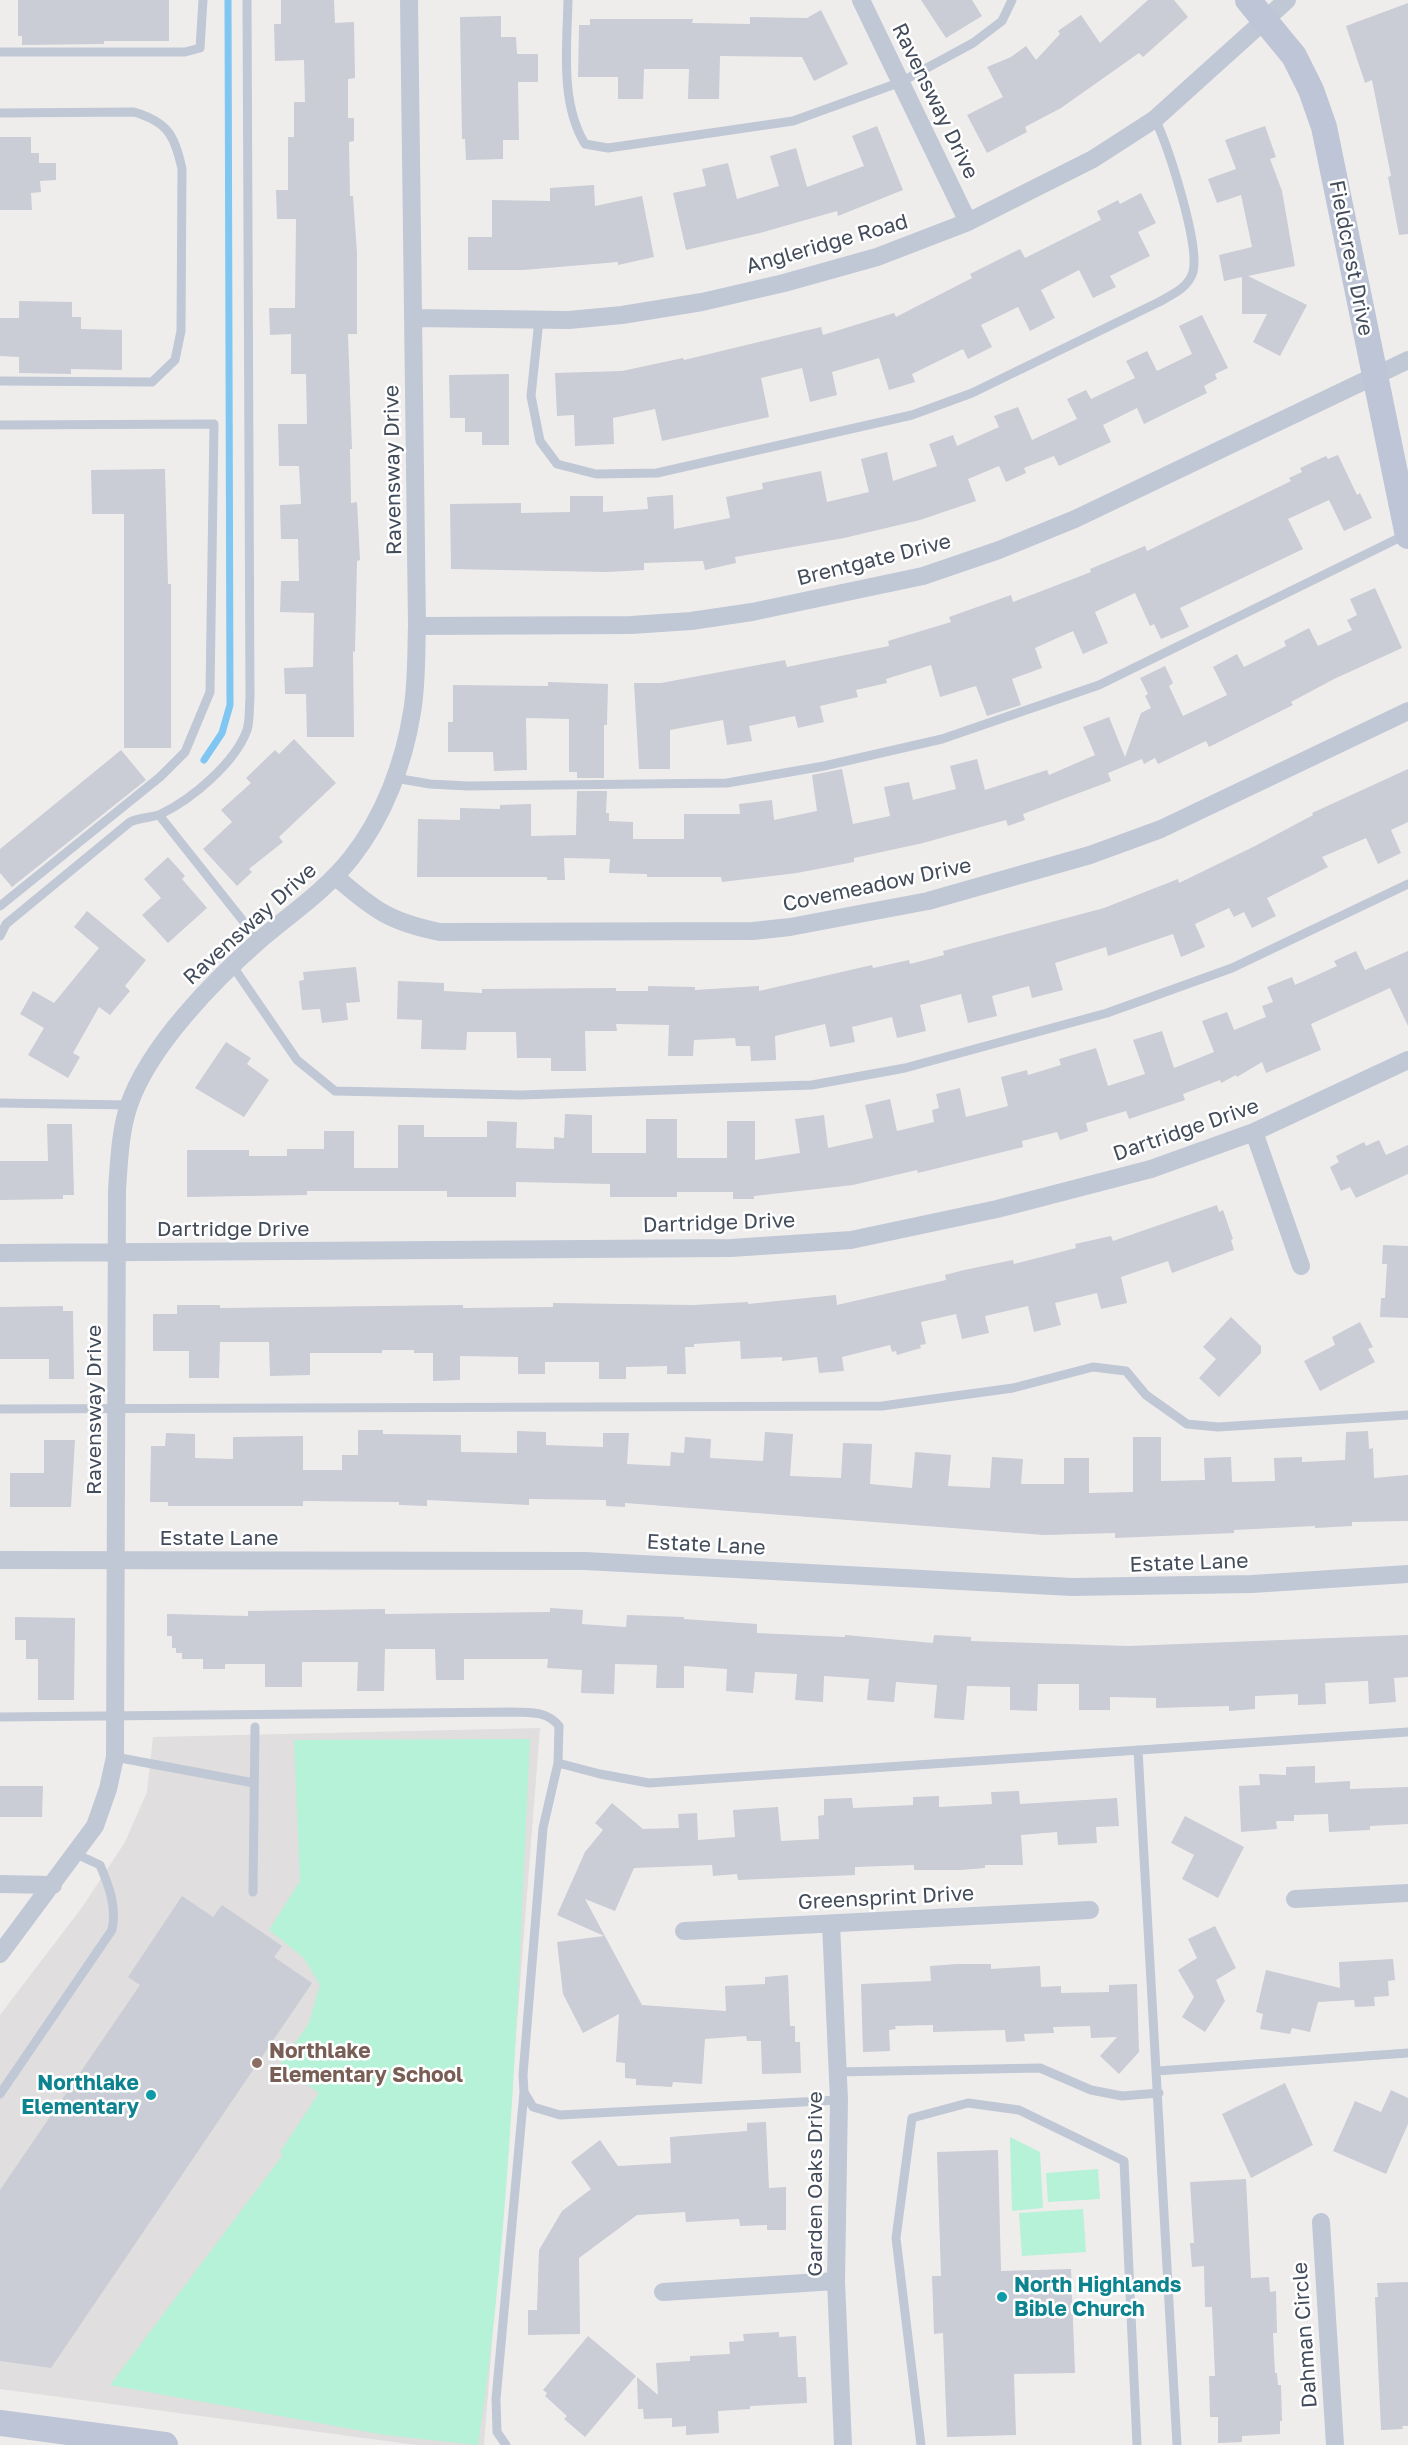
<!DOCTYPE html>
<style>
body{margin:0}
canvas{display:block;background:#efecec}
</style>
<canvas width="1408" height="2445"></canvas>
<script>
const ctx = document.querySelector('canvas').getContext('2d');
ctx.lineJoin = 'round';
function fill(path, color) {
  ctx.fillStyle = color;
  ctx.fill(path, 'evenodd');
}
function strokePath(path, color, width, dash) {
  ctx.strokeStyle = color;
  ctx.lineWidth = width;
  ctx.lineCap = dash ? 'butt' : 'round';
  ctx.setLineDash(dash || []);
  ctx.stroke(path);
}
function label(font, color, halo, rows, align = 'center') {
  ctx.font = font + ' "Golos Text",sans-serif';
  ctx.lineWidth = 5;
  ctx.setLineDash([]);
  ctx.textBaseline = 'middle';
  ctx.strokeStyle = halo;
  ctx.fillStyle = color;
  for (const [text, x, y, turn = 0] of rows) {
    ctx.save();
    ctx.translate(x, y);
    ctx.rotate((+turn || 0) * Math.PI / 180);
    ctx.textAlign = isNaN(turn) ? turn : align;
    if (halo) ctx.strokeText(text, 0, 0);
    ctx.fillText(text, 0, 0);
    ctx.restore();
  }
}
const education = new Path2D(`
 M540 1728 484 2445H416L0 2389V2015L83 1906 125 1842 147 1792 153 1737Z`);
const green = new Path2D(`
 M530 1739C518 1974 513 2212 478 2445L385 2435 110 2385 283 2155 280 2152 319 2093 280 2065 309 2023 320 1985 304 1958 269 1930 300 1881 294 1740Z
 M1010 2137 1040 2152 1043 2208 1012 2211Z
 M1098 2169 1100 2199 1048 2202 1046 2173Z
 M1083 2209 1086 2252 1022 2256 1019 2213Z`);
const stream = new Path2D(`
 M204 760 222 733 230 705 228 0`);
const building = new Path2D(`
 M18 0H169V41H104V44L22 45V36H18Z
 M281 0H334L335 23 354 22 355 78 348 79V118H354V141L349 142 350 196H353L357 253V334H348L352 449H350L351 503 357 502 360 560 357 561 355 652 353 651 354 737H307L306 694H285L284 668 313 667 314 613 280 612 281 581H299L298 539H281L280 505 301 504 299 466H279L278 424H307L306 374H291V334L270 335 269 308H295L296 219H277L276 190H288V137H294V102H305L304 60 275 61 274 24H281Z
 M921 0H972L982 16 946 38Z
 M1148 0H1174L1188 17 1143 57 1139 53 1061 108 1025 127 1027 132 987 153 967 115 1003 97 987 67 1011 57 1026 46 1036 60 1060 34 1058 31 1081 15 1100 43Z
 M1408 3V234L1399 235 1388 177 1391 176 1372 80 1365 83 1346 26Z
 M821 10 848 64 814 81 802 57 720 56 719 99H688L689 69H644L643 99H618V77H578L579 25H590V19H693L692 23 750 24V17L807 18Z
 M501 16V37H516L517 54H538V82H518L519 140H503V159L466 160 465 139H462L460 17Z
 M877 126 903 190 838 216 837 211 760 233 686 250 673 193 706 186 702 169 728 163 737 199 779 186 770 156 796 148 807 187 864 166 852 136Z
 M1265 126 1276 157 1270 159 1282 191 1295 266 1248 276 1307 305 1280 356 1253 342 1267 314H1242V277L1224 281 1219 255 1252 247 1241 195 1217 203 1208 179 1236 169 1225 140Z
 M0 137H31V153H39V163H56V180L40 181 41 192 31 193 32 210H0Z
 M594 185 595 206 642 196 654 257 618 265V262L523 270H468V237H492V200L550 201V188Z
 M1141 193 1156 223 1138 232 1150 256 1110 276 1116 287 1093 298 1079 270 1041 290 1055 318 1030 331 1018 307 981 325 992 347 968 359 963 349 912 374 915 382 889 390 879 358 832 372 837 395 810 402 802 368 761 378 769 417 662 441 655 409 613 418 614 444 575 446 574 415 557 416 555 373 622 371 683 358 684 360 821 327 823 335 894 313 896 317 972 278 970 274 1020 249 1025 258 1101 220 1097 211 1118 200 1120 204Z
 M19 301 72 302V317H81V329L122 330V370L71 369V374L19 373V357L0 356V318H19Z
 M1202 315 1228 368 1215 374 1217 379 1204 386 1207 393 1144 424 1137 408 1103 425 1111 442 1059 466 1054 456 1024 468 1026 473 1006 482 999 466 968 479 976 501 920 520 844 538 735 557 736 563 705 570 703 561 644 563V570L606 572 451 569 450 504 521 503V513L570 512V496H603V512L648 509 647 497 673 495 674 529 730 518 726 497 763 489 762 483 821 471 827 502 869 492 861 459 887 452 893 481 937 466 929 444 953 435 957 446 999 427 994 416 1018 407 1032 440 1077 419 1067 399 1086 390 1091 399 1135 378 1126 361 1147 351 1157 371 1192 354 1179 326Z
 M509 374V445H482V432H465V418H450L449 375Z
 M1338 455 1357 495 1360 493 1372 518 1344 531 1329 500 1288 519 1303 549 1180 608 1189 627 1161 639 1154 624 1150 626 1135 593 1095 612 1108 643 1083 654 1073 631 1035 648 1042 668 1012 679 1021 705 987 716 976 686 940 697 931 665 886 679 887 683 856 690 858 697 820 706 824 722 798 728 795 716 749 726 752 741 727 745 723 720 670 730V769H639L634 683H661L785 660 787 667 889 646 888 641 951 622 949 617 1011 595 1013 602 1091 572 1090 569 1145 546 1147 551 1291 481 1289 478 1302 472 1300 468 1326 456 1328 459Z
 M165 469 168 584H171V748H124V514H92L91 470Z
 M1375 588 1402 648 1334 679 1291 702 1293 705 1209 747 1206 741 1158 764 1155 758 1144 764 1142 759 1108 773 1111 781 1023 814 1025 820 1008 826 1006 820 923 843 854 858V862L797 873 722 882 721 877H647V874L609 873 610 859 564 858 565 880H547V877H417L418 819 460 820V808L500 809V805L531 804V836L576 835 577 791H607L606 813H609V821L633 822V839H684V814H740L739 804 772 800 774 820 817 811 812 775 842 769 853 824 890 816 884 787 909 782 913 800 956 789 950 766 977 759 985 790 1047 770 1049 775 1095 755 1083 727 1109 717 1125 757 1141 713 1151 708 1145 696 1148 694 1140 678 1165 666 1173 683 1169 686 1183 716 1227 695 1213 667 1237 654 1244 667 1286 646 1284 641 1309 628 1318 646 1352 630 1347 620 1357 615 1350 599Z
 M548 682 608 684 607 725H604V778H577V772H569V719L526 718 527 770 494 771 493 752H448V722H453V685L548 686Z
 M294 739 336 783 279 837 283 842 249 869 252 872 237 886 203 849 232 822 221 810 251 783 246 778 275 750 279 754Z
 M121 750 146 780 12 887 0 873V849Z
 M1408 769V822L1391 830 1401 853 1378 864 1366 838 1322 857 1328 867 1267 898 1276 916 1252 928 1244 912 1234 917 1229 908 1195 924 1205 947 1181 957 1173 934 1108 956 1106 947 1055 963 1063 990 1032 998 1029 986 992 996 997 1016 968 1023 961 994 920 1005 926 1031 897 1038 892 1017 852 1027 855 1042 830 1047 825 1024 775 1036 776 1060 751 1061 750 1046H736L735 1038 694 1040 693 1056H668L669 1025 616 1024 617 1031H585L586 1071H551V1058H517L516 1032H467L466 1050 421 1049 422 1020 397 1019 398 981 444 983V991L482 993V989L616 988V991H648V986L695 987V990L759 986V991L872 965 873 968 909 960 910 964 944 955 943 951 1104 908 1178 879 1179 883 1255 846 1313 815 1312 813Z
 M168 857 185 876 182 879 207 908 168 943 142 915 161 898 144 879Z
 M87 911 146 960 125 986 130 991 110 1015 99 1007 73 1053 80 1057 68 1078 28 1055 44 1028 20 1014 33 991 54 1003 99 948 74 927Z
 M1356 951 1365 970 1408 951V1026L1390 988 1311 1024 1321 1050 1266 1073 1262 1062 1237 1077 1236 1075 1221 1083 1220 1080 1183 1094 1185 1100 1129 1119 1126 1111 1086 1123 1088 1131 1060 1140 1057 1132 1022 1141 1023 1147 918 1173 917 1170 853 1185 754 1196V1199H733V1192H677V1197H610V1184L516 1182V1197H447V1191H307V1195L187 1197V1150H249V1156H287V1149H324V1131H354V1168H398V1125H424V1137H487V1121L517 1122 516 1148 554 1149V1137L564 1138 565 1114 592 1115V1153H646V1119H677V1158H727V1121H755V1160L800 1153 795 1119 824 1115 828 1148 873 1138 865 1105 890 1099 897 1131 934 1122 932 1110 939 1108 936 1094 960 1088 966 1117 1008 1106 1001 1077 1027 1070 1028 1075 1061 1065 1059 1059 1096 1048 1108 1086 1145 1074 1133 1040 1162 1031 1174 1068 1214 1052 1202 1021 1227 1012 1234 1030 1266 1017 1262 1006 1273 1002 1267 987 1292 977 1295 985 1337 966 1334 961Z
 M356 967 360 1002 346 1003 348 1020 322 1023 320 1009 302 1010 299 981 304 980 303 972Z
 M226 1042 251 1058 247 1064 269 1080 244 1117 195 1088Z
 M47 1124H72L74 1195H63V1199L0 1200V1161H48Z
 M1379 1140 1386 1155 1408 1145V1174L1356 1198 1350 1187 1341 1191 1330 1167 1339 1162 1336 1156 1364 1142 1366 1146Z
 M1217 1205 1219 1212 1223 1210 1233 1239 1231 1240 1234 1250 1172 1273 1168 1261 1121 1277 1127 1303 1101 1309 1097 1293 1055 1303 1061 1325 1034 1332 1028 1306 985 1316 989 1333 962 1339 956 1314 921 1322 926 1344 920 1345 921 1348 897 1355 896 1351 892 1352 890 1345 842 1357 844 1371 819 1373 817 1357 782 1361V1357L741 1359 740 1341 694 1344V1347H685L686 1374H667V1366L626 1367V1379H599V1362H545V1374H518V1357L460 1356V1380L433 1381V1353H414V1350H382V1353H310V1375L270 1376 269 1342H220L219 1378H189V1351H153V1314H177V1305H220V1308L463 1305V1308L553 1307V1303L693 1305 748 1302V1304L836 1295 837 1305 946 1280 945 1275 964 1270 1013 1260 1014 1264 1057 1253 1076 1248 1075 1244 1111 1236 1113 1241Z
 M1383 1245 1408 1246V1318L1380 1317 1381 1298H1385L1387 1264H1382Z
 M63 1306V1311H73L74 1379H49V1359H0V1307Z
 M1231 1317 1261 1346V1353L1219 1397 1199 1378 1216 1359 1203 1347Z
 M1360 1322 1373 1347 1368 1349 1375 1362 1320 1391 1304 1361 1335 1345 1332 1337Z
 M358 1430H383V1434L461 1435V1452L517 1453V1431L546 1432V1445L603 1447V1433H629L627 1464 670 1466 671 1452 684 1453 685 1437 711 1439 710 1458 763 1461 765 1432 793 1434 790 1476 841 1478 843 1443 872 1444 870 1484 912 1488 915 1452 951 1455 948 1486 990 1488 992 1457 1023 1459 1021 1484H1064V1458H1089V1493L1133 1492V1437H1161V1481L1205 1480 1204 1458 1231 1457 1232 1482 1275 1481 1274 1458 1302 1457V1462L1345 1460 1346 1432 1368 1431 1369 1449 1373 1448 1374 1478 1408 1475V1521L1352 1522V1526L1315 1528V1526L1234 1530V1533L1115 1538V1533L1044 1535 625 1503V1507L606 1506V1500L529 1499V1505L427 1500V1506L399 1505V1502L303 1501V1506H168V1502H150L151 1446H165L166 1433 195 1434V1458L233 1459V1437L303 1436V1470H342V1455H358Z
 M44 1440H75L71 1507H10V1473H44Z
 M550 1608 583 1610 582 1624 626 1627 627 1615 684 1617V1619L757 1624V1633L845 1637V1635L933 1643 934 1635 971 1637V1641L1129 1646 1408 1635V1677L1394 1678 1396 1702 1369 1704 1368 1681 1325 1683 1326 1704 1298 1705V1694L1255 1696V1709L1229 1711V1706L1156 1708V1698L1110 1697V1710H1079V1684H1038L1037 1711 1010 1710V1687L967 1686 964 1720 934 1718 937 1685 896 1682 894 1702 867 1700 869 1679 824 1676 823 1702 795 1700 797 1674 755 1672 753 1693 726 1691 727 1669 684 1666V1688H656L657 1665 615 1664 614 1694 581 1693 582 1670 547 1668 548 1659H464V1680H436L435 1649H385L384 1691H357L358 1662H302V1687H265V1664H225V1669H203V1659H182V1653H176V1648H172V1636H167V1614L248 1616V1611L385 1609V1614L550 1612Z
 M15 1617 75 1618 74 1700H38V1659H26V1640H15Z
 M1315 1766V1783L1350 1781V1789L1408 1787V1824L1370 1826V1830L1329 1832 1328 1814 1294 1815V1821H1276L1277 1829 1241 1832 1239 1786 1260 1785 1259 1774 1286 1775V1767Z
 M0 1786H43L42 1817H0Z
 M1019 1791 1020 1804 1117 1798 1119 1826 1096 1827 1097 1843 1058 1845 1057 1832 1021 1835 1023 1865H985V1868L961 1870H914V1865L855 1867V1875L738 1880 737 1874 713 1876 712 1865 634 1868 615 1911 585 1899 642 2005 726 2011 725 1986 765 1984V1977L788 1975 790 2026H795V2042H800L801 2073 762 2074 761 2041H747L746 2036 705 2039 702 2084 673 2082 672 2087 636 2085V2079L625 2078V2063L616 2062 619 2014 583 2033 563 1994 557 1942 604 1936 557 1915 585 1852 603 1830 595 1823 612 1803 643 1829 679 1828 678 1814 697 1813 698 1840 735 1837 733 1810 778 1807 781 1841 819 1839 818 1816 824 1815V1799L852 1798 853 1808 913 1805V1797L939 1796V1807L992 1804 991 1792Z
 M1185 1816 1244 1847 1218 1898 1182 1879 1194 1855 1171 1843Z
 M182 1896 213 1917 222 1905 282 1946 274 1957 312 1983 51 2368 0 2361V2190L140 1985 128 1977Z
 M1215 1926 1236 1968 1216 1980 1225 2001 1205 2032 1182 2017 1194 1997 1178 1970 1197 1958 1188 1939Z
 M1393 1959 1395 1980 1388 1981 1389 1996 1374 1997 1375 2006 1355 2007 1354 2000 1318 2002 1310 2032 1292 2028 1290 2034 1260 2029 1263 2014 1256 2012 1266 1970 1340 1988 1339 1962Z
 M957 1964H991V1969L1040 1966 1041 1987 1061 1986V1993L1109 1992V1985L1137 1984 1139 2052 1119 2074 1100 2056 1117 2037 1091 2038 1090 2026 1053 2027 1054 2033 1024 2034 1025 2041 1006 2042 1005 2030 933 2032V2025L895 2026 896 2029 889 2030 890 2051 863 2052 861 1984 931 1981 930 1966Z
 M1285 2083 1313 2145 1251 2178 1222 2114Z
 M1391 2090 1408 2098V2124L1386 2174 1333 2151 1355 2101 1381 2112Z
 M766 2122 769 2188 786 2187V2230H767V2225L740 2226 739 2219 686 2222 685 2212 637 2215 579 2258 580 2334 528 2335V2310H537L539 2250 562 2211 591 2189 571 2162 600 2140 618 2166 671 2163 670 2137 747 2131V2123Z
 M998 2150 1001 2271 1071 2269 1075 2373 1014 2374 1016 2435 947 2437 943 2333 934 2334 932 2276H941L937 2152Z
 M1246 2179 1251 2278 1269 2277 1270 2292 1276 2291 1277 2333H1273L1275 2373H1277L1278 2385H1281L1282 2421H1280V2434L1242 2436V2442L1218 2443V2417H1210L1209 2376H1215L1212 2307H1205L1204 2266 1192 2267 1190 2243H1194L1190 2182Z
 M1408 2282V2426H1402L1403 2429 1381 2430 1375 2297H1378L1377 2283Z
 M779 2332V2337L796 2336 798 2377H806L807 2403 750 2406V2409L718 2411 719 2433 686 2435V2426L672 2427V2418L644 2419 643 2409H638L637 2377 658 2395 656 2363 690 2361V2356L730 2354 729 2342 744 2341 743 2334Z
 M588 2336 636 2376 585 2437 564 2419 567 2416 545 2396 547 2393 543 2390Z`);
const lane = new Path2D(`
 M568 0C567 47 560 103 585 144L608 148 793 121 901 82 973 43 1002 21 1012 0
 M0 52H185L200 48 203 0
 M0 113 134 112C168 122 175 136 182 169L181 331 175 360 152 382 0 381
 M539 320 531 396 540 441 557 464 596 474 657 473 912 415 972 393 1159 302C1173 294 1188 288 1193 272 1200 244 1168 146 1155 119
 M0 425 214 424 210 692 185 752 160 777 0 906
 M395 778 430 784 468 786 727 783 824 766 942 739 1099 685 1405 535
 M159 815 259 941
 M0 936 6 924 130 822C140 817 152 818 161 814 192 799 235 763 247 730 250 721 249 708 250 698L247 0
 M232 965 297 1060 335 1091 521 1095 812 1085 905 1068 1107 1013 1232 968 1408 884
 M0 1103 129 1105
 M0 1409 882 1406 1013 1388 1093 1367 1126 1371 1146 1395 1187 1424 1218 1427 1408 1415
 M0 1717 514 1712C532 1713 547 1711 559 1726L558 1763 543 1828 523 2075 524 2092 533 2107 560 2115 839 2100
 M1138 1750 1177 2445
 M115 1757 254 1783
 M558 1763 600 1774 649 1783 1408 1732
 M253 1892 255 1727
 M1157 2071 1408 2053
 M837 2072 1040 2068 1091 2090 1122 2096 1159 2093
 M0 2094 112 1930C117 1907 109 1886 100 1865L76 1854
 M506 2445 497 2432 496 2399 524 2092
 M921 2445 896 2238 912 2118 968 2103 1019 2110 1124 2161 1137 2445`);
const street = new Path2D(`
 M861 0 968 222
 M414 318 569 320 622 315 702 302 784 283 877 257 968 222 1093 159 1155 119 1287 0
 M417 626 631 625 691 621 752 612 923 576 999 550 1075 519 1408 360
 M336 877C374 910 390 922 440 932L753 931 790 927 928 901 1090 855 1161 829 1408 711
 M1254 1132 1301 1266
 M0 1253 731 1248 851 1240 997 1209 1151 1169 1254 1132 1408 1060
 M0 1560 585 1561 1072 1587 1252 1584 1408 1574
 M0 1884 53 1885
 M1295 1899 1408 1893
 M831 1924 839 2100 836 2281 843 2445
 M684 1931 1090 1910
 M0 1954 95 1826 108 1789 115 1757 117 1190C119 1162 120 1131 129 1105 149 1046 215 979 261 939 292 913 327 889 352 857 384 816 404 763 412 712 417 684 416 654 417 626L409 0
 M1321 2222 1335 2445
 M663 2292 836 2281`);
const secondary = new Path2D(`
 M1248 0 1294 56 1311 90 1324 127 1408 536
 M0 2423 165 2445`);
const markers = [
 [257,2063,6,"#8d6e63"],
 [151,2095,6,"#0f9aa8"],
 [1002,2297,6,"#0f9aa8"]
];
const streetNames = [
 ["Ravensway Drive",935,101,64],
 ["Angleridge Road",827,244,-16],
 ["Fieldcrest Drive",1351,258,79],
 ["Ravensway Drive",393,470,-91],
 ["Brentgate Drive",874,560,-14],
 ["Covemeadow Drive",877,885,-12],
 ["Ravensway Drive",250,924,-42],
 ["Dartridge Drive",1186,1130,-19],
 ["Dartridge Drive",719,1223,-2],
 ["Dartridge Drive",233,1229],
 ["Ravensway Drive",94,1410,-90],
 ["Estate Lane",219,1538],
 ["Estate Lane",706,1545,3],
 ["Estate Lane",1189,1563,-2],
 ["Greensprint Drive",886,1898,-3],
 ["Garden Oaks Drive",815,2184,-90],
 ["Dahman Circle",1305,2335,-94]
];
const educationNames = [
 ["Northlake",269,2051],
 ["Elementary School",269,2075]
];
const cultureNames = [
 ["Northlake",139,2083],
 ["Elementary",139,2107],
 ["North Highlands",1014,2285,"left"],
 ["Bible Church",1014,2309,"left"]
];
fill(education, '#e0dede');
fill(green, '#b5f2d7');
strokePath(stream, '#7fc6f2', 7);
fill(building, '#cacdd5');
strokePath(lane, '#c1c8d5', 9);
strokePath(street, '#c1c8d5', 18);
strokePath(secondary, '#bdc5d7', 26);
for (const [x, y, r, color] of markers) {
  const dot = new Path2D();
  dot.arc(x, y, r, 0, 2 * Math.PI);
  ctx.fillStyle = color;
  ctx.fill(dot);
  strokePath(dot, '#fff', 2);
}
label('21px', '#434c5b', '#fff', streetNames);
label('bold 21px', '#785e54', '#fff', educationNames, 'left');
label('bold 21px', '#0d838f', '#fff', cultureNames, 'right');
</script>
